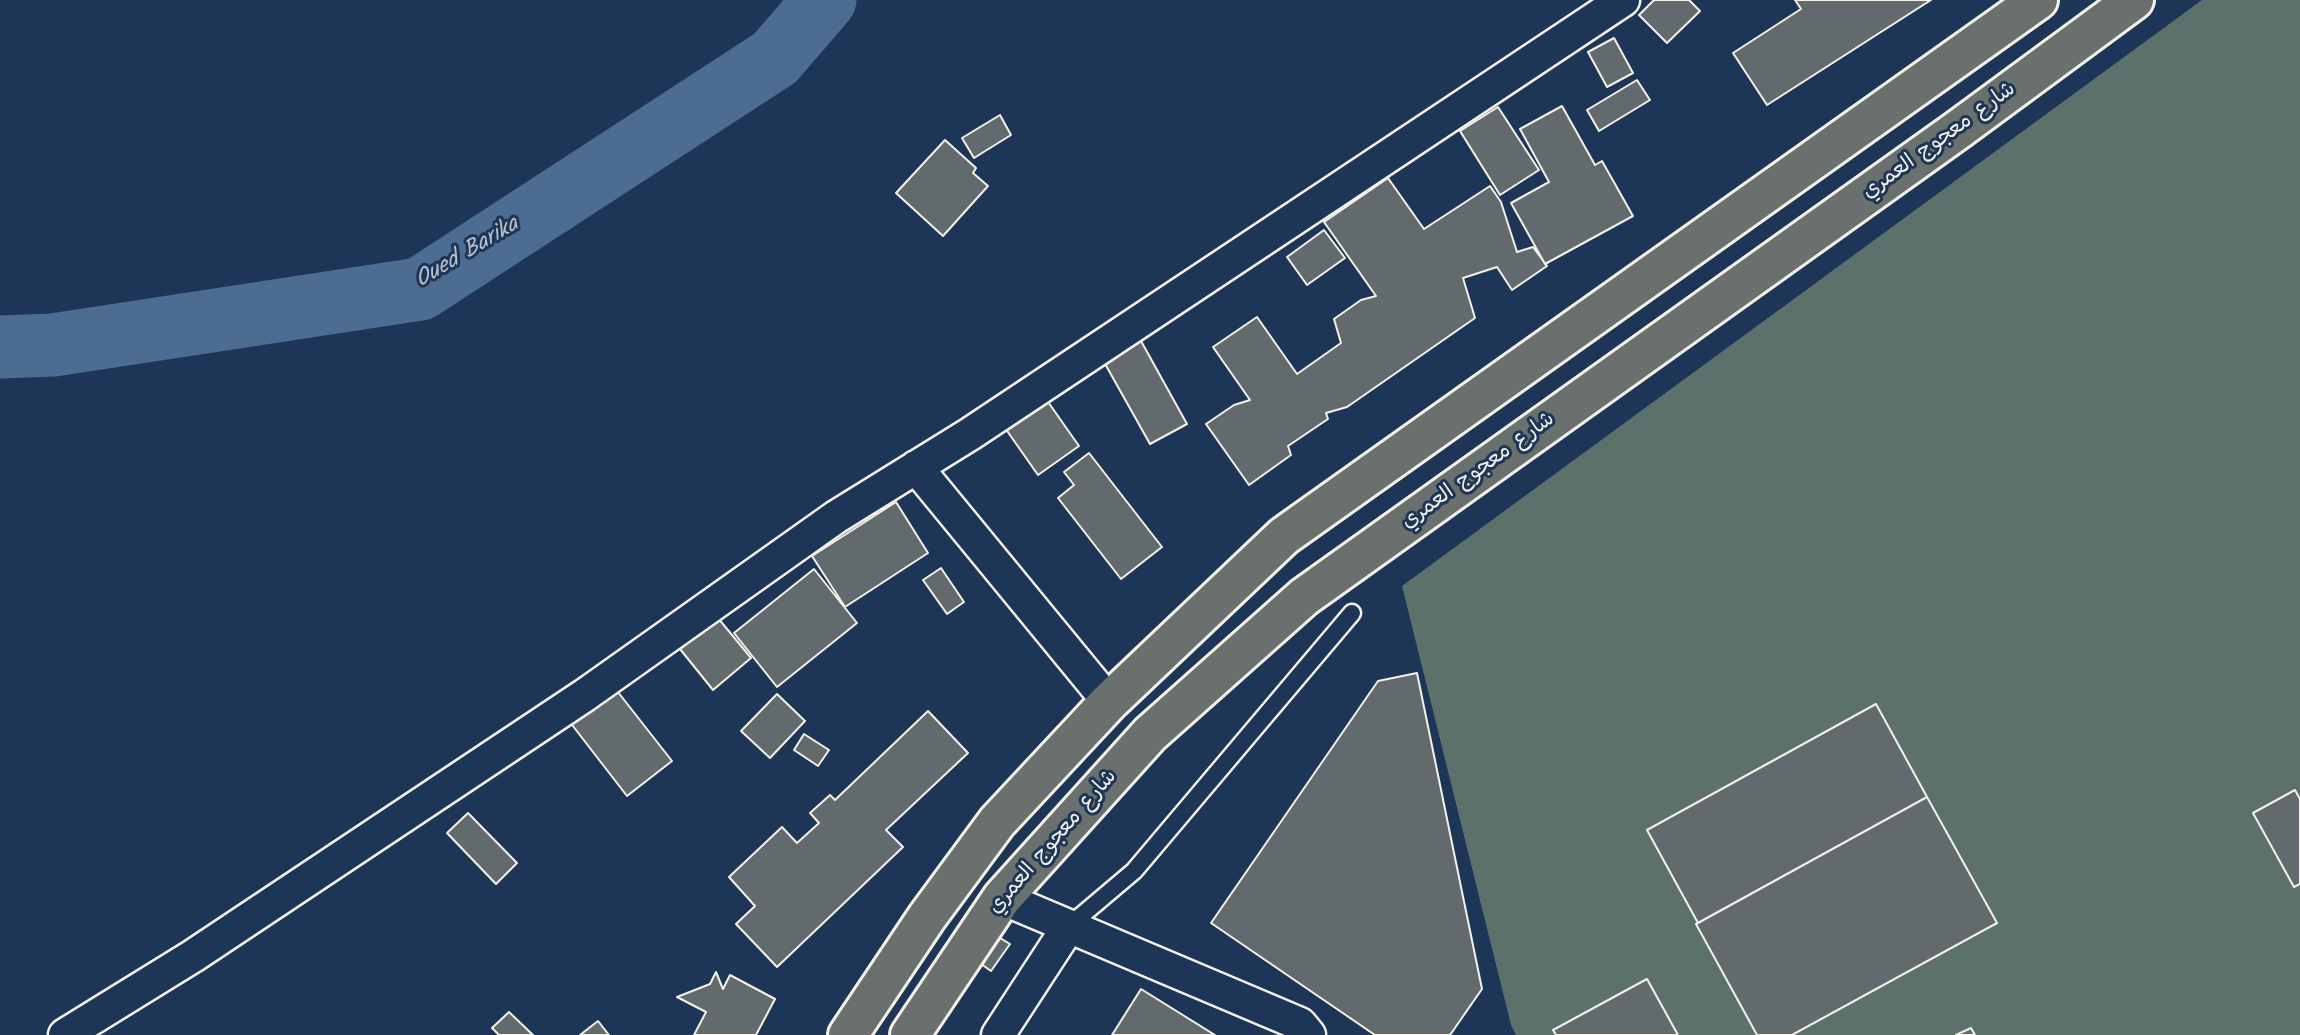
<!DOCTYPE html>
<meta charset="utf-8">
<style>
body{margin:0}
canvas{display:block;background:#1d3557}
</style>
<canvas width="2300" height="1035"></canvas>
<script>
const ctx = document.querySelector('canvas').getContext('2d');
ctx.lineJoin = 'round';
function fill(path, color) {
  ctx.fillStyle = color;
  ctx.fill(path, 'evenodd');
}
function strokePath(path, color, width, dash) {
  ctx.strokeStyle = color;
  ctx.lineWidth = width;
  ctx.lineCap = dash ? 'butt' : 'round';
  ctx.setLineDash(dash || []);
  ctx.stroke(path);
}
function label(font, color, halo, rows, align = 'center') {
  ctx.font = font + ' Kalam,"Playpen Sans Arabic",sans-serif';
  ctx.lineWidth = 6;
  ctx.setLineDash([]);
  ctx.textBaseline = 'middle';
  ctx.strokeStyle = halo;
  ctx.fillStyle = color;
  for (const [text, x, y, turn = 0] of rows) {
    ctx.save();
    ctx.translate(x, y);
    ctx.rotate((+turn || 0) * Math.PI / 180);
    ctx.textAlign = isNaN(turn) ? turn : align;
    if (halo) ctx.strokeText(text, 0, 0);
    ctx.fillText(text, 0, 0);
    ctx.restore();
  }
}
const green = new Path2D(`
 M2202 0H2300V1035H1516L1511 1025 1402 586Z`);
const river = new Path2D(`
 M0 347 53 345 420 289 775 58 825 0`);
const building = new Path2D(`
 M1654 0H1689L1700 11 1667 43 1639 15Z
 M1795 0H1931L1767 105 1733 53 1801 9Z
 M1614 38 1633 73 1607 87 1588 52Z
 M1637 80 1650 100 1599 131 1587 110Z
 M1562 106 1595 165 1602 161 1633 216 1545 264 1511 203 1549 182 1520 129Z
 M1498 107 1539 170 1500 195 1460 131Z
 M1000 115 1011 135 974 158 962 138Z
 M945 140 976 168 973 173 988 186 943 236 896 193Z
 M1388 178 1424 229 1490 186 1501 202 1517 252 1533 247 1547 266 1512 290 1497 267 1463 278 1475 318 1347 407 1326 413 1328 419 1288 446 1291 455 1249 485 1206 424 1234 405 1250 400 1213 347 1257 317 1297 374 1341 343 1334 319 1361 300 1376 296 1324 222Z
 M1324 230 1345 258 1307 285 1287 257Z
 M1141 341 1187 424 1150 444 1104 362Z
 M1046 399 1079 446 1038 475 1005 428Z
 M1089 453 1162 547 1121 579 1058 498 1074 485 1064 472Z
 M896 502 928 553 845 607 812 556Z
 M941 568 964 602 947 614 923 580Z
 M814 569 857 623 777 687 734 633Z
 M718 618 751 658 713 690 680 649Z
 M1417 673 1482 989 1450 1035H1375L1211 923 1378 681Z
 M614 687 672 761 627 796 569 721Z
 M777 694 805 721 770 758 741 731Z
 M1876 704 1927 797 1698 923 1647 830Z
 M928 711 968 753 886 830 903 847 777 967 736 924 755 906 729 877 782 827 797 843 819 823 810 813 830 795 835 800Z
 M804 734 829 750 818 766 794 750Z
 M2295 790 2300 799V884L2294 887 2253 813Z
 M1927 797 1997 923 1792 1035H1757L1696 924Z
 M468 813 517 863 496 884 447 833Z
 M992 933 1010 944 991 971 974 959Z
 M716 972 723 989 730 975 775 999 756 1035H694L706 1012 677 997 710 984Z
 M1647 979 1678 1035H1556L1553 1030Z
 M1141 989 1215 1035H1112Z
 M509 1012 533 1035H499L492 1028Z
 M598 1021 609 1035H580Z
 M1971 1028 1975 1035H1956Z`);
const service = new Path2D(`
 M1069 926 1134 871 1352 613`);
const minor = new Path2D(`
 M916 467 1109 702
 M1002 898 1300 1024 1309 1035
 M65 1035 193 956 585 695 836 517 970 434 1623 0
 M998 1035 1069 926`);
const primary = new Path2D(`
 M848 1035 927 917 997 822 1109 702 1284 536 2038 0
 M910 1035 1002 898 1150 734 1304 597 1959 129 2134 0`);
const streetNames = [
 ["شارع معجوج العمري",1940,142,-36],
 ["شارع معجوج العمري",1479,472,-36],
 ["شارع معجوج العمري",1054,843,-49]
];
const waterNames = [
 ["Oued Barika",468,254,-31]
];
fill(green, '#5c716c');
strokePath(river, '#4c6c92', 63);
fill(building, '#636a6e');
strokePath(building, '#f4f1e8', 2);
strokePath(service, '#f4f1e8', 21);
strokePath(minor, '#f4f1e8', 37);
strokePath(primary, '#f4f1e8', 44);
strokePath(service, '#1d3557', 16);
strokePath(minor, '#1d3557', 32);
strokePath(primary, '#6a706d', 38);
label('21px', '#f4f1e8', '#1d3557', streetNames);
label('italic 23px', '#b9c2ca', '#1d3557', waterNames);
</script>
